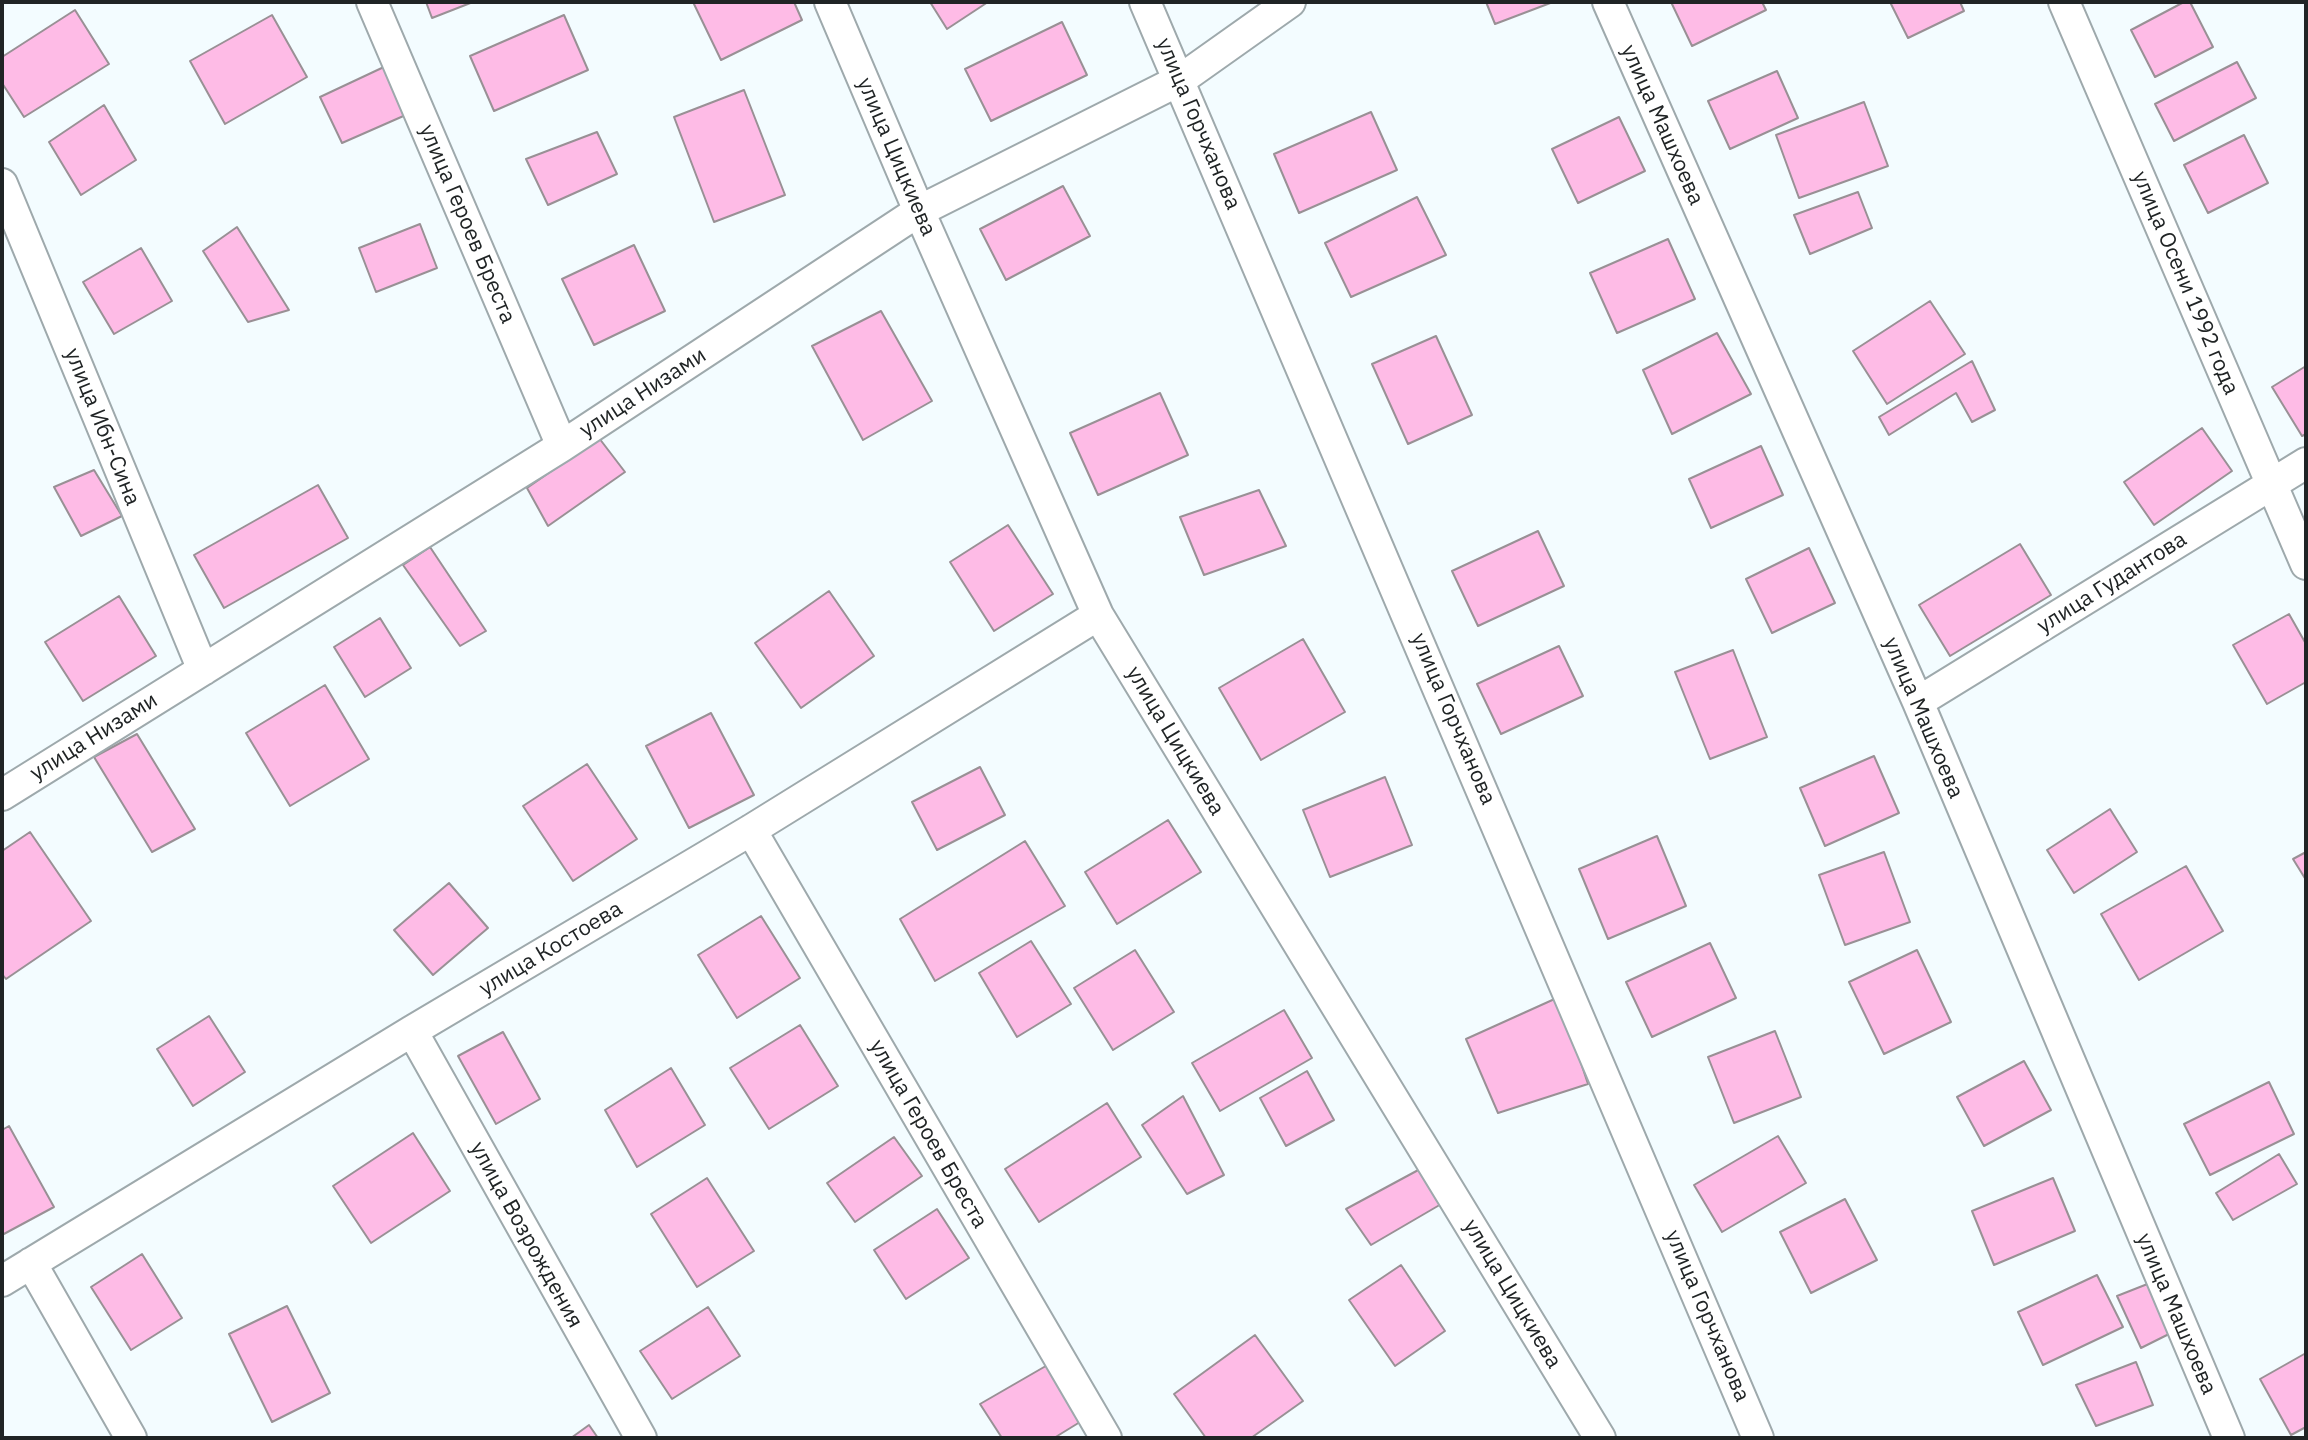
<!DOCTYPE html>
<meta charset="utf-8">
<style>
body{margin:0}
#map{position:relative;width:2308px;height:1440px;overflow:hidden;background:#f3fcff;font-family:"IBM Plex Sans",sans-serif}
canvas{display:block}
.frame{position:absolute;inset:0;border:4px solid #202425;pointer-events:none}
</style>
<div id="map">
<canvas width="2308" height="1440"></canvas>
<div class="frame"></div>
</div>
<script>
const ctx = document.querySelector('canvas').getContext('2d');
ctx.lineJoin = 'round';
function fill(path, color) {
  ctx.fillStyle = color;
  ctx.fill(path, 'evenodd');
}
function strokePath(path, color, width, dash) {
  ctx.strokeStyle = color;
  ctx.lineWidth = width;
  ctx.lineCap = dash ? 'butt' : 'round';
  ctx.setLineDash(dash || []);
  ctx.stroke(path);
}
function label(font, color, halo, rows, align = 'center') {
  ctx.font = font + ' "IBM Plex Sans",sans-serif';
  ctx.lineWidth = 7;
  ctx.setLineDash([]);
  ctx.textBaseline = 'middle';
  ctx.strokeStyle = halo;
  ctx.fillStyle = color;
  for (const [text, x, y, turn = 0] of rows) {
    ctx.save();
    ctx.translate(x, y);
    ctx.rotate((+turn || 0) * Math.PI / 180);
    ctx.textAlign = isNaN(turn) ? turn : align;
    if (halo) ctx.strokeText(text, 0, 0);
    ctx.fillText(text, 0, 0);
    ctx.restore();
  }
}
const building = new Path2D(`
 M426 2H473L432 18Z
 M693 2H794L802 20 721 60Z
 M930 2H988L947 29Z
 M1486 2H1553L1495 24Z
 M1671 2H1762L1766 10 1692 46Z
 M1890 2H1960L1964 11 1908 38Z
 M2184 2H2190L2213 47 2155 77 2131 30Z
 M75 10 109 64 24 117 2 83V57Z
 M272 15 307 77 225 124 190 61Z
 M564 15 588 70 494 111 470 56Z
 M1062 22 1087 75 991 121 965 69Z
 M2237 62 2256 98 2174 141 2155 104Z
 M386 66 408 114 342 143 320 97Z
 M1777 71 1798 118 1730 149 1708 101Z
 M744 90 785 195 714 222 674 117Z
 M1864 102 1888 166 1799 198 1776 135Z
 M104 105 136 160 81 195 49 142Z
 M1371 112 1397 170 1299 213 1274 154Z
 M1619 117 1645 171 1578 203 1552 149Z
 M597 132 617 174 548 205 526 159Z
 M2244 135 2268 183 2208 213 2184 165Z
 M1063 186 1090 236 1006 280 980 229Z
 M1858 192 1872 228 1810 254 1794 215Z
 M1417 197 1446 255 1351 297 1325 243Z
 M420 224 437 268 376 292 359 248Z
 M237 227 289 310 248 322 203 251Z
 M1668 239 1695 299 1617 333 1590 273Z
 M634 245 665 311 594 345 562 279Z
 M141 248 172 301 114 334 83 282Z
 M1930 301 1965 354 1887 404 1853 351Z
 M881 311 932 401 863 440 812 346Z
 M1717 333 1751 394 1672 434 1643 370Z
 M1436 336 1472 415 1408 444 1372 364Z
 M1972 361 1995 410 1972 422 1956 393 1889 435 1879 417Z
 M2306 366V434L2302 436 2272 387Z
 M1160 393 1188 455 1098 495 1070 433Z
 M2202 428 2232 471 2154 525 2124 482Z
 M599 438 625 472 548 526 527 488Z
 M1761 446 1783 495 1711 528 1689 479Z
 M94 470 122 516 81 536 54 487Z
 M318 485 348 538 224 608 194 555Z
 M1259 490 1286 546 1204 575 1180 517Z
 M1008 525 1053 594 994 631 950 562Z
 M1538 531 1564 586 1478 626 1452 571Z
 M2020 544 2051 595 1950 656 1919 605Z
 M430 547 486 631 460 646 403 565Z
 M1809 548 1835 603 1772 633 1746 579Z
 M829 591 874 656 801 708 755 643Z
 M119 596 156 656 83 701 45 642Z
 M2289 614 2306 644V682L2267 704 2233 645Z
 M380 618 411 668 365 697 334 647Z
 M1303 639 1345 712 1261 760 1219 688Z
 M1559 646 1583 696 1501 734 1477 684Z
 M1733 650 1767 737 1710 759 1675 672Z
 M325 685 369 759 290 806 246 733Z
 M711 713 754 795 689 828 646 746Z
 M137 734 195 829 152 852 94 757Z
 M1874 756 1899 813 1825 846 1800 788Z
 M587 764 637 839 573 881 523 806Z
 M980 767 1005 815 937 850 912 802Z
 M1385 777 1412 845 1330 877 1303 810Z
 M2110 809 2137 852 2074 893 2047 850Z
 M1168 820 1201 872 1117 924 1085 872Z
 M30 832 91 921 6 979 2 974V851Z
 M1657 836 1686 906 1608 939 1579 869Z
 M1025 841 1065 906 935 981 900 919Z
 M1884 852 1910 922 1845 945 1819 875Z
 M2306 852V880L2293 859Z
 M2186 866 2223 931 2139 980 2101 914Z
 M449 883 488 928 433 975 394 930Z
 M761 916 800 978 737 1018 698 955Z
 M1031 941 1071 1004 1017 1037 979 973Z
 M1710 943 1736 998 1652 1037 1626 982Z
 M1135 950 1174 1012 1113 1050 1074 988Z
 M1917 950 1951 1022 1884 1054 1849 982Z
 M1559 997 1588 1084 1498 1113 1466 1039Z
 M1284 1010 1312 1058 1220 1111 1192 1063Z
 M209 1016 245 1072 193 1106 157 1049Z
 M800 1025 838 1086 769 1129 730 1068Z
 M1775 1031 1801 1097 1734 1123 1708 1057Z
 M503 1032 540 1099 496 1124 458 1056Z
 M2024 1061 2051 1110 1984 1146 1957 1097Z
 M671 1068 705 1125 637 1167 605 1110Z
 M1307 1071 1334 1120 1286 1146 1260 1098Z
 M2269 1082 2294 1134 2210 1175 2184 1124Z
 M1183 1096 1224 1175 1187 1194 1142 1125Z
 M1107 1103 1141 1157 1039 1222 1005 1169Z
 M9 1126 54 1207 2 1235V1130Z
 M413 1133 450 1191 371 1243 333 1186Z
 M1778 1136 1806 1183 1722 1232 1694 1185Z
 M894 1137 922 1176 855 1222 827 1183Z
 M2279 1154 2297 1184 2233 1220 2216 1193Z
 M1422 1168 1443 1203 1371 1245 1346 1209Z
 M707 1178 754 1251 697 1287 651 1214Z
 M2053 1178 2075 1231 1994 1265 1972 1211Z
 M1845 1199 1877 1260 1811 1293 1780 1232Z
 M937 1209 969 1258 906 1299 874 1250Z
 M142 1254 182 1318 131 1350 91 1287Z
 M1401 1265 1445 1331 1395 1366 1349 1300Z
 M2097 1275 2123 1327 2043 1365 2018 1312Z
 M2150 1283 2175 1331 2141 1348 2117 1296Z
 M287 1306 330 1393 272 1422 229 1334Z
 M708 1307 740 1356 672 1399 640 1351Z
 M1255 1335 1303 1401 1251 1438H1206L1174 1394Z
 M2306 1353V1427L2291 1435 2260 1379Z
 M2136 1362 2153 1405 2096 1426 2076 1385Z
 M1051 1363 1080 1422 1054 1438H1002L980 1404Z
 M589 1425 598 1438H571Z`);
const street = new Path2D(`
 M372 2 562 446
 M830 2 919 211 1098 615 1600 1438
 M1145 2 1758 1438
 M1608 2 1918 702 2229 1438
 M2064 2 2306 564
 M2 184 203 670
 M1918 702 2306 463
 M2 795 562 446 919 211 1180 80 1290 2
 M751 830 1106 1438
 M412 1031 641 1438
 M31 1263 131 1438
 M2 1281 412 1031 751 830 1098 615`);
const streetNames = [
 ["улица Горчханова",1198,124,67],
 ["улица Машхоева",1662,125,66],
 ["улица Цицкиева",896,157,67],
 ["улица Героев Бреста",467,224,67],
 ["улица Осени 1992 года",2185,283,67],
 ["улица Низами",643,393,-33],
 ["улица Ибн-Сина",102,427,68],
 ["улица Гудантова",2112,583,-32],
 ["улица Машхоева",1923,718,67],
 ["улица Горчханова",1453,719,67],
 ["улица Низами",94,737,-32],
 ["улица Цицкиева",1175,741,59],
 ["улица Костоева",551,949,-31],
 ["улица Героев Бреста",928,1134,60],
 ["улица Возрождения",526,1235,61],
 ["улица Цицкиева",1512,1294,59],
 ["улица Машхоева",2176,1314,67],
 ["улица Горчханова",1707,1316,67]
];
fill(building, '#febbe6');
strokePath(building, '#999095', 2);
strokePath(street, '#9ea9ac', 34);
strokePath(street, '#fff', 30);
label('22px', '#202425', '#fff', streetNames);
</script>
